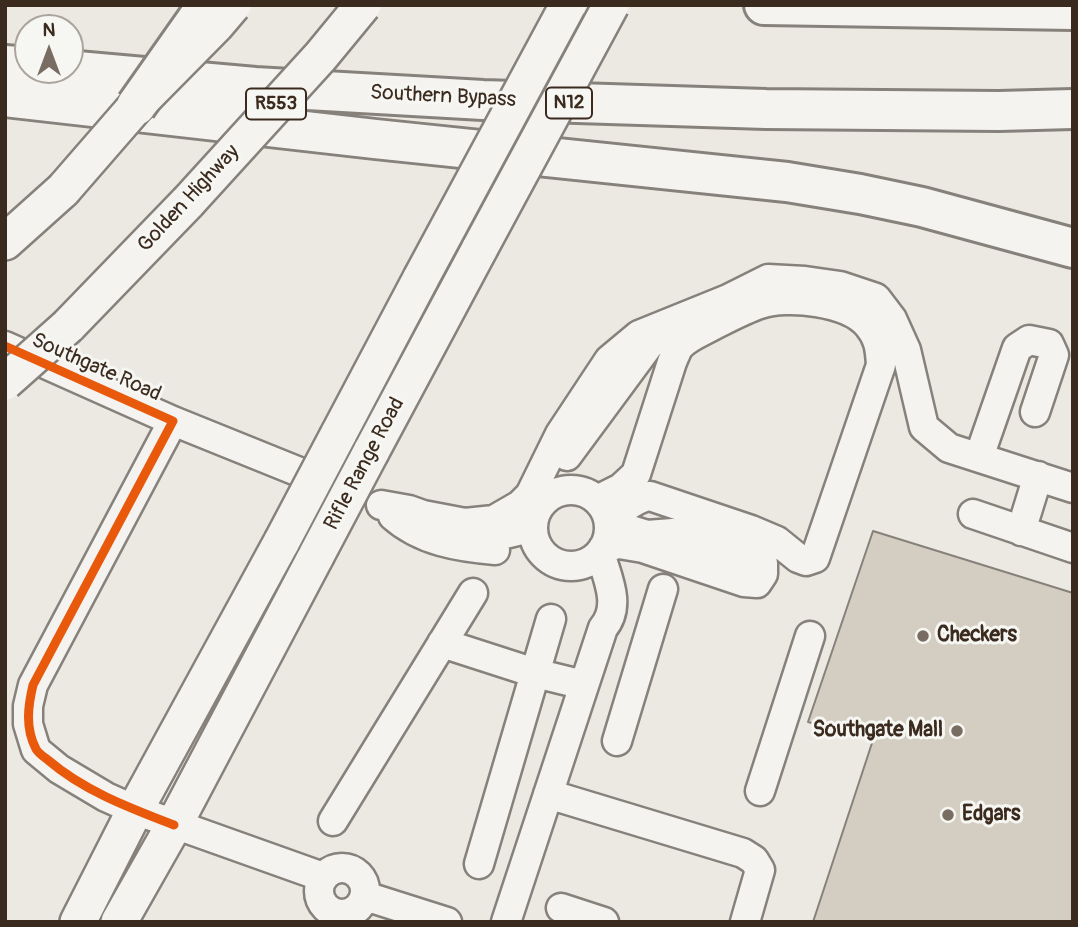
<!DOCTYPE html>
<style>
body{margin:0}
#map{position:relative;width:1078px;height:927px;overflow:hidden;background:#ece9e2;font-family:Pangolin,sans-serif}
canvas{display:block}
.frame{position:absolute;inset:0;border:7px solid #3b2a1e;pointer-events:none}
.north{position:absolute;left:14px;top:14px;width:70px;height:70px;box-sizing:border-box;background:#f6f6f2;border:2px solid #aba49d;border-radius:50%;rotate:0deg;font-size:19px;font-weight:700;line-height:28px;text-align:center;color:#3b2a1e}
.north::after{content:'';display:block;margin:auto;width:24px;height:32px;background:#796d63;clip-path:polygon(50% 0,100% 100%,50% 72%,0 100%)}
</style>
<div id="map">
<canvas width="1078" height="927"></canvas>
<div class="frame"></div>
<div class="north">N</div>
</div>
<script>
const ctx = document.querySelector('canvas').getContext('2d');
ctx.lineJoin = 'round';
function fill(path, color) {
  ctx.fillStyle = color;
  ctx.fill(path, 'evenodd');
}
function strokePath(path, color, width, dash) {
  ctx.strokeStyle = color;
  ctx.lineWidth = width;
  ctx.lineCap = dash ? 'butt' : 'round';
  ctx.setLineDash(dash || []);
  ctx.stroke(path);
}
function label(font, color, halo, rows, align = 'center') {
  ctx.font = font + ' Pangolin,sans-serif';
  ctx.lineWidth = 6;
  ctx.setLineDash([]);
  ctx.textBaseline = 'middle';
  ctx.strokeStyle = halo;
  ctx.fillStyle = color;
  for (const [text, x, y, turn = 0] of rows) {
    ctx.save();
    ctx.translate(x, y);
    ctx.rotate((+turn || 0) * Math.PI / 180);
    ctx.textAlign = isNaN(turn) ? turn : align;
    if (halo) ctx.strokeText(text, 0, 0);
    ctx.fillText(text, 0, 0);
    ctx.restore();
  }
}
const building = new Path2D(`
 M873 531 1073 593V922H813L873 740 808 722Z`);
const minor = new Path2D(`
 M5 346 173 421 334 486
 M173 421 33 685 28 706V724L36 750 59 769 106 797 135 810 323 877
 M567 456 649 345 660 336
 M979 457 1017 348 1029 340 1049 344 1054 355 1035 412
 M533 528a38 38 0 1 1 76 0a38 38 0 1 1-76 0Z
 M597 500 621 488 636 474 672 362C674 358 676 351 679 347 687 337 704 331 716 324 730 317 745 309 760 304 788 295 848 301 868 325 879 338 880 349 881 365L815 558 806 561 798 558 777 541 751 530 650 496C632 498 624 512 608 517
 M381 505 409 510 423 515 465 523 494 520 520 505 530 495 560 434 609 360 639 335 728 299 768 279 805 281 840 286 876 298 892 319 906 350 924 427 949 448 1073 488
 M973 514 1073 548
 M393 516C421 541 459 547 495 550
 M1021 531 1038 476
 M475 535 489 538 522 530 535 515
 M603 548 619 544 643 548 744 582 757 583 763 574V563L754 557 687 536 673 533 647 535 609 523
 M442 643 535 673 584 685
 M617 741 663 589
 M760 791 810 636
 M548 794 743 853 754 860 760 870 745 922
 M333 821 473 593
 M479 864 551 619
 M319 891a23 23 0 1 1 46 0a23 23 0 1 1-46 0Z
 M365 896 447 922
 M561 908 604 922
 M506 922 603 628C622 606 607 577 600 553`);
const major = new Path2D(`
 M5 242 63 190
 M68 326 188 202
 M338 435 421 278
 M371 452 480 248
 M78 922 135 810 282 541
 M119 922 174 825 316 556`);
const highway = new Path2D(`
 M764 5 1073 10
 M5 65 28 67
 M66 70 255 87 483 100 766 109 999 111 1073 109
 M5 97 375 139 787 182 860 194 922 207 1073 248`);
const majorBridge = new Path2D(`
 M63 190 136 106 216 25 233 5
 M188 202 321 56 363 5
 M480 248 611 5
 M421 278 568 5
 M5 382 68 326
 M282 541 338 435
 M316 556 371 452`);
const highwayBridge = new Path2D(`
 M136 106 207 5`);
const cycleway = new Path2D(`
 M5 346 173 421 33 685C28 706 25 728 36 749 38 753 44 757 48 760 84 791 130 808 174 825`);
const markers = [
 [923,636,7,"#796d63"],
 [957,731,7,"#796d63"],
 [948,815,7,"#796d63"]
];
const shields = [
 [569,103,46],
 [276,104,60]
];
const shieldNames = [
 ["N12",569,103],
 ["R553",276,104]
];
const streetNames = [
 ["Southern Bypass",443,97,3],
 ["Golden Highway",189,199,-47],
 ["Southgate Road",96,368,24],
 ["Rifle Range Road",365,464,-62]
];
const poiNames = [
 ["Checkers",937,636],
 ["Southgate Mall",943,731,"right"],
 ["Edgars",962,815]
];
fill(building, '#d4cdc1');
strokePath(building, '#86817b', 2);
strokePath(minor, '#86817b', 33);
strokePath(major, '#86817b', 40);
strokePath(highway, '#86817b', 44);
strokePath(minor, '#f4f3f0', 28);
strokePath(major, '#f4f3f0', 35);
strokePath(highway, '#f4f3f0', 38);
strokePath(majorBridge, '#86817b', 40, []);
strokePath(highwayBridge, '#86817b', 44, []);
strokePath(majorBridge, '#f4f3f0', 35);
strokePath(highwayBridge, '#f4f3f0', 38);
strokePath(cycleway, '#e8590c', 9);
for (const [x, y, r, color] of markers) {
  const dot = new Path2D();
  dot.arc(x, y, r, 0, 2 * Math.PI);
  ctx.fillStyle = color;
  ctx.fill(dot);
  strokePath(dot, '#f6f6f2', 2.5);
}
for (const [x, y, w] of shields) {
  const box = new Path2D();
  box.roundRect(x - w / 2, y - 15.5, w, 31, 5);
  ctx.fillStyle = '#f6f6f2';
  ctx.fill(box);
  strokePath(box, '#3b2a1e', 2);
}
label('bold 19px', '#3b2a1e', null, shieldNames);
label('21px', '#3b2a1e', '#f6f6f2', streetNames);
label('bold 21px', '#3b2a1e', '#f6f6f2', poiNames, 'left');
</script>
